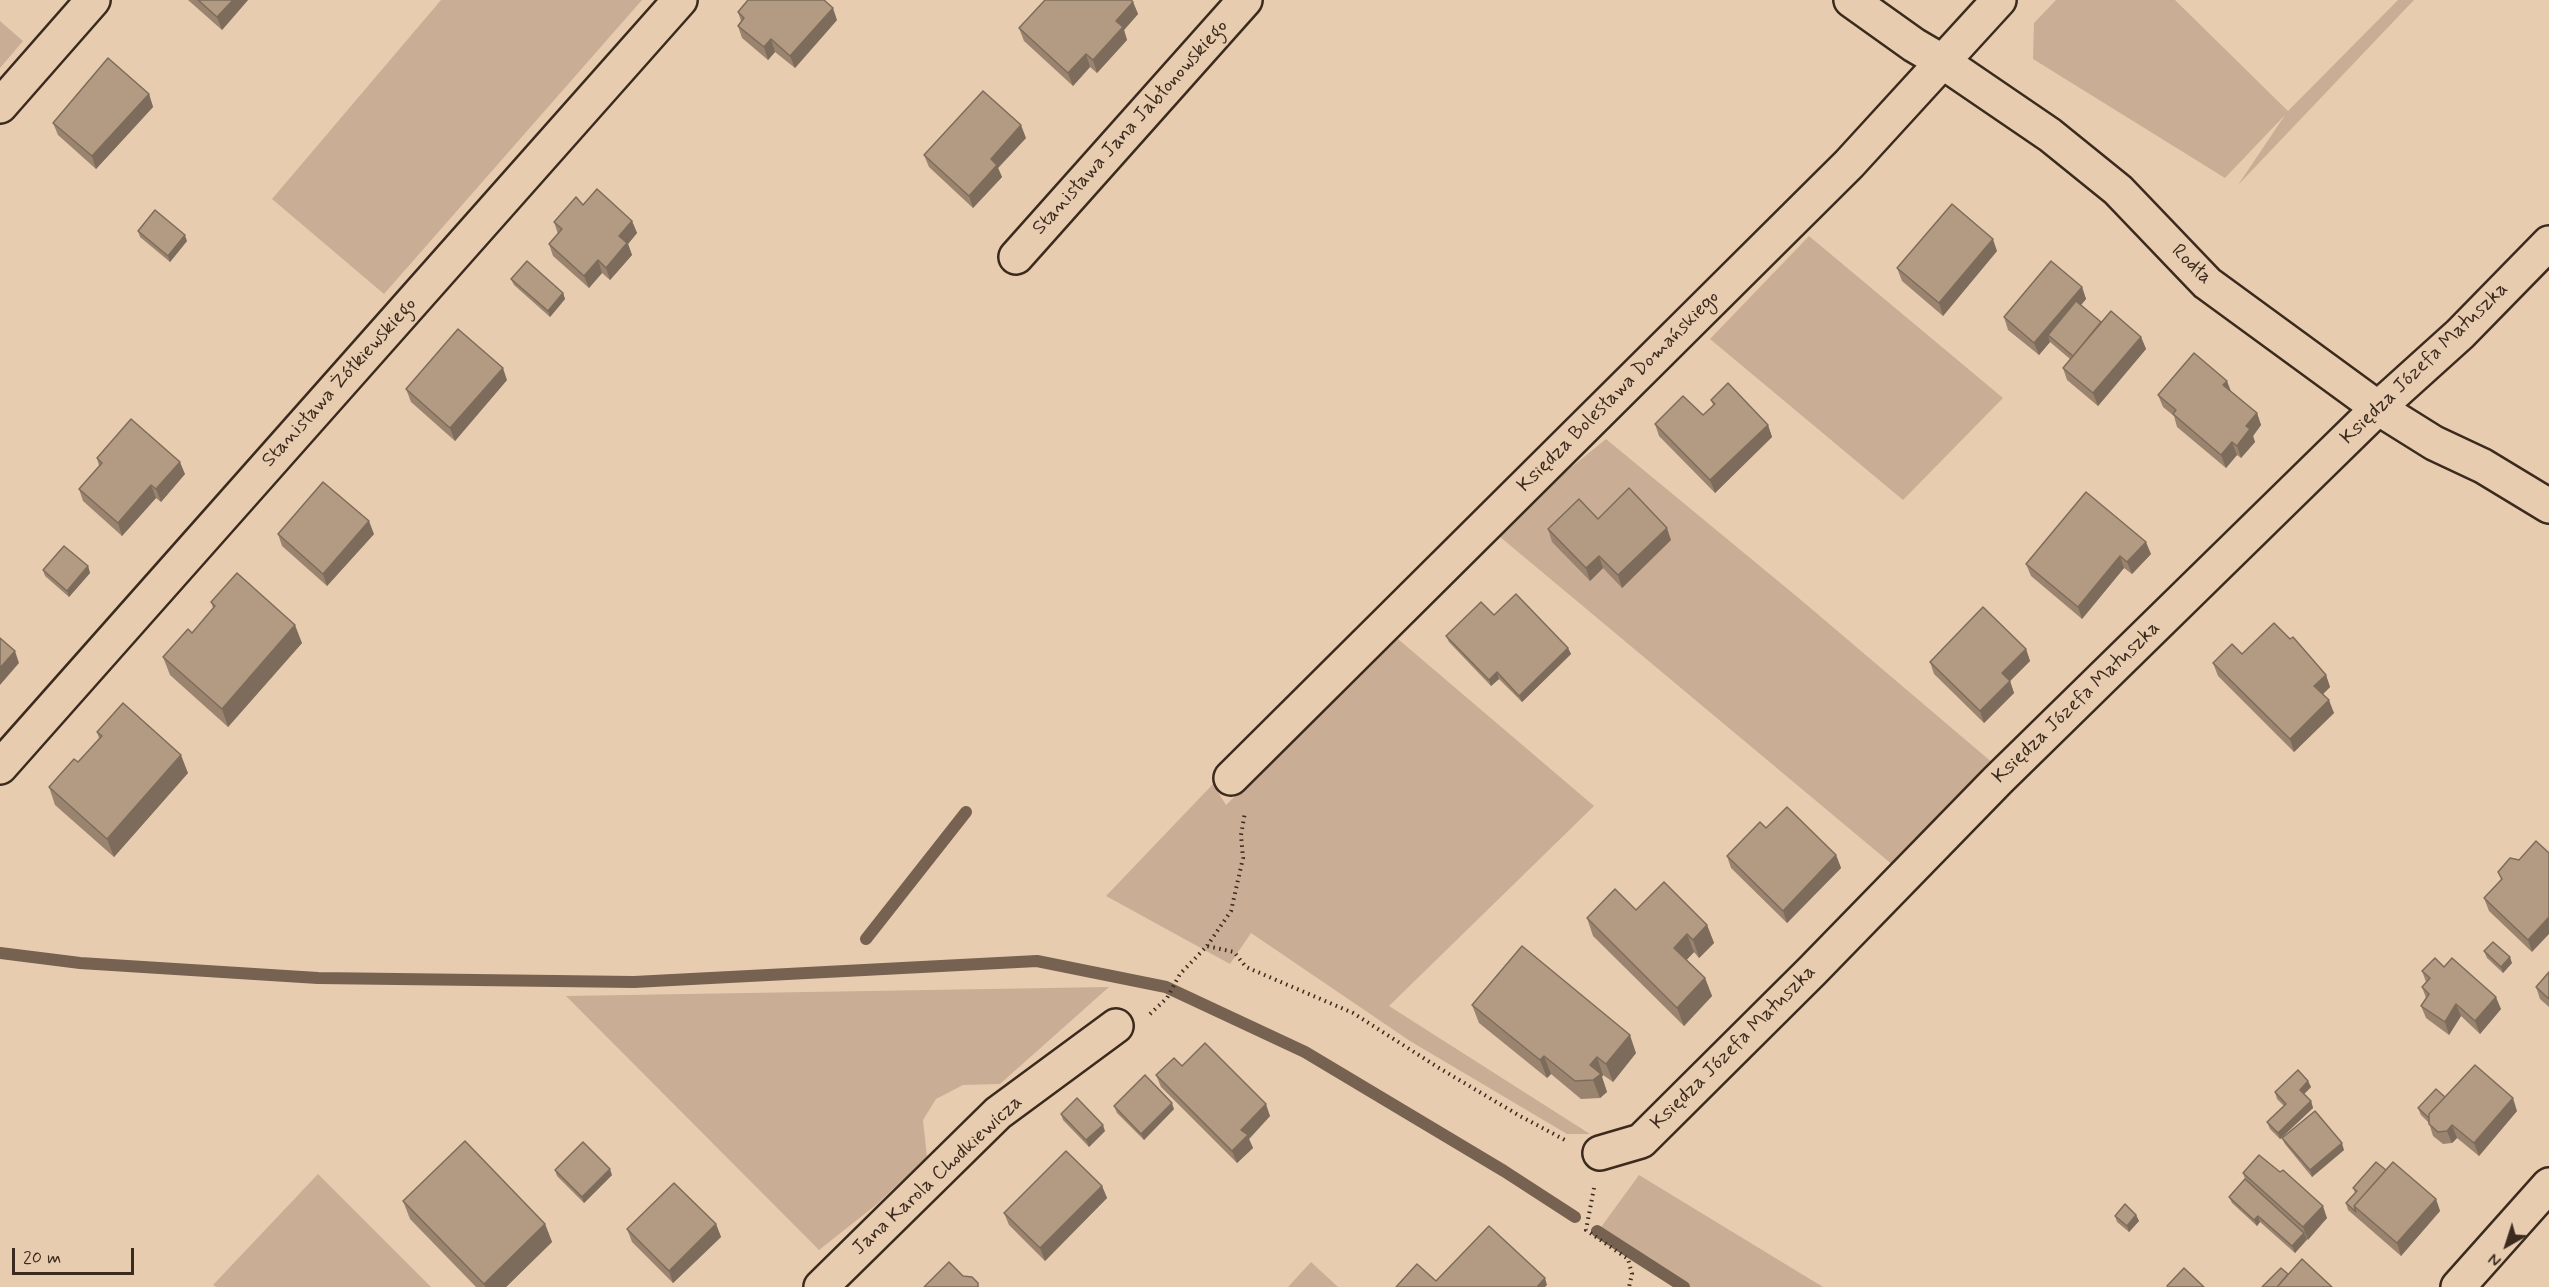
<!DOCTYPE html>
<meta charset="utf-8">
<style>
body{margin:0}
#map{position:relative;width:2549px;height:1287px;overflow:hidden;background:#e8ccaf;font-family:Mynerve,sans-serif}
canvas{display:block}
.north{position:absolute;left:2477px;top:1215px;width:60px;height:60px;-webkit-text-stroke:4px #e8ccaf;paint-order:stroke;rotate:219deg;font-size:16px;font-weight:700;line-height:24px;text-align:center;color:#3b2a1e}
.north::after{content:'';display:block;margin:auto;width:21px;height:27px;background:#3b2a1e;clip-path:polygon(50% 0,100% 100%,50% 72%,0 100%)}
.scale{position:absolute;left:12px;top:1248px;width:122px;height:27px;box-sizing:border-box;border:3px solid #3b2a1e;border-top:0;padding-left:8px;font-size:18px;line-height:21px;white-space:nowrap;color:#3b2a1e;-webkit-text-stroke:4px #e8ccaf;paint-order:stroke}
</style>
<div id="map">
<canvas width="2549" height="1287"></canvas>
<div class="north">N</div>
<div class="scale">20 m</div>
</div>
<script>
const ctx = document.querySelector('canvas').getContext('2d');
ctx.lineJoin = 'round';
function fill(path, color) {
  ctx.fillStyle = color;
  ctx.fill(path, 'evenodd');
}
function strokePath(path, color, width, dash) {
  ctx.strokeStyle = color;
  ctx.lineWidth = width;
  ctx.lineCap = dash ? 'butt' : 'round';
  ctx.setLineDash(dash || []);
  ctx.stroke(path);
}
function label(font, color, halo, rows, align = 'center') {
  ctx.font = font + ' Mynerve,sans-serif';
  ctx.lineWidth = 4.5;
  ctx.setLineDash([]);
  ctx.textBaseline = 'middle';
  ctx.strokeStyle = halo;
  ctx.fillStyle = color;
  for (const [text, x, y, turn = 0] of rows) {
    ctx.save();
    ctx.translate(x, y);
    ctx.rotate((+turn || 0) * Math.PI / 180);
    ctx.textAlign = isNaN(turn) ? turn : align;
    if (halo) ctx.strokeText(text, 0, 0);
    ctx.fillText(text, 0, 0);
    ctx.restore();
  }
}
const green = new Path2D(`
 M441 0H642L384 294 272 199Z
 M2056 0H2175L2288 111 2398 0H2414L2238 185 2285 115 2225 178 2033 59 2034 23Z
 M0 21 23 41 0 68Z
 M1809 236 2003 398 1903 500 1710 339Z
 M1606 439 1801 600 1994 764 1894 866 1493 531Z
 M1398 639 1594 806 1389 1006 1590 1134H1567L1513 1102 1410 1041 1251 933 1230 964 1106 896 1213 784 1226 805Z
 M1109 987 1000 1084 963 1085 936 1099 923 1120 927 1157 876 1205 819 1250 566 996Z
 M318 1174 431 1287H216L213 1285Z
 M1639 1175 1823 1287H1678L1682 1280 1599 1230Z
 M1311 1262 1338 1287H1288Z`);
const stream = new Path2D(`
 M866 939 966 812
 M0 953 80 963 318 978 634 982 1037 961 1166 987 1305 1052 1504 1171 1575 1217
 M1597 1231 1684 1287`);
const path = new Path2D(`
 M1207 946 1231 911 1243 858 1241 835 1245 812
 M1150 1014 1167 998 1180 974 1207 946 1234 952 1246 967 1353 1013 1439 1068 1520 1116 1565 1140
 M1594 1188 1586 1230 1628 1259 1632 1274 1629 1287`);
const minor = new Path2D(`
 M1851 0 1914 45 1943 62 2050 135 2118 190 2207 283 2378 408 2434 443 2483 466 2549 506
 M0 106 93 0
 M1016 257 1245 0
 M0 767 680 0
 M1231 778 1849 164 1999 0
 M1600 1153 1641 1141 1812 971 1998 780 2378 408 2460 334 2549 243
 M821 1287 998 1113 1116 1026
 M2458 1287 2549 1185`);
const wall = new Path2D(`
 M188 0H248L222 30Z
 M1133 2 1138 14 1124 30 1127 40 1097 73 1090 67 1073 86 1024 41 1019 28Z
 M738 12 837 20 795 68 775 52 768 60 742 38 738 26 741 21Z
 M149 94 153 107 96 169 58 135 53 123Z
 M1026 138 998 168 1002 177 973 208 929 167 924 155Z
 M583 205 632 221 637 233 628 244 632 255 610 280 602 273 589 288 553 256 549 244 558 234 554 222Z
 M138 231 187 241 170 262 140 237Z
 M1997 251 1943 316 1902 281 1897 268Z
 M511 279 563 293 565 299 550 317 514 285Z
 M2082 287 2086 299 2081 305 2101 322 2141 337 2146 349 2098 406 2067 380 2063 368 2070 359 2050 342 2039 355 2008 330 2004 317Z
 M507 380 455 441 411 402 406 389Z
 M2231 391 2257 413 2261 425 2253 436 2255 442 2241 458 2237 455 2226 468 2177 427 2174 416 2163 407 2158 395Z
 M1711 400 1768 425 1772 437 1715 493 1659 436 1655 424 1703 415 1713 405Z
 M97 458 185 474 161 502 156 498 122 536 83 501 79 489 99 466Z
 M1598 519 1671 540 1622 588 1603 568 1590 581 1552 542 1548 529Z
 M278 534H374L327 586 282 546Z
 M2151 554 2132 574 2124 568 2082 619 2031 576 2026 564Z
 M88 566 90 573 69 597 45 576 43 570Z
 M211 602 302 643 228 727 170 675 163 657 192 633 213 608Z
 M1494 615 1568 648 1571 654 1522 702 1499 679 1491 686 1449 642 1446 636Z
 M2026 649 2030 661 2010 681 2014 693 1984 723 1934 674 1930 662Z
 M2242 654 2326 675 2330 687 2323 694 2334 713 2294 752 2218 676 2213 663Z
 M97 732 188 773 114 857 55 805 49 787 78 762 99 738Z
 M1766 828 1836 855 1841 868 1787 923 1731 868 1727 856Z
 M2519 860 2532 952 2489 911 2484 898 2501 879 2498 872Z
 M1636 910 1707 925 1714 943 1699 958 1694 952 1686 960 1705 978 1712 996 1684 1026 1593 936 1587 918Z
 M2484 951 2512 963 2503 973 2487 958Z
 M2444 967 2501 1009 2480 1034 2461 1016 2449 1035 2426 1018 2421 1006 2426 998 2422 987 2426 982 2422 971Z
 M2549 972V1007L2540 999 2536 987Z
 M1472 1005 1636 1053 1613 1082 1603 1075 1602 1077 1607 1092 1600 1098 1581 1099 1551 1074 1547 1078 1479 1023Z
 M1182 1066 1270 1116 1249 1139 1253 1148 1237 1163 1161 1087 1156 1075Z
 M2308 1081 2311 1087 2304 1094 2311 1101 2313 1108 2280 1139 2270 1129 2267 1122 2284 1106 2277 1099 2275 1092Z
 M2445 1097 2517 1111 2479 1156 2457 1138 2452 1143 2443 1144 2433 1136 2429 1123 2421 1115 2418 1108Z
 M1114 1106 1174 1109 1144 1140 1117 1113Z
 M1061 1114 1105 1131 1089 1147 1063 1120Z
 M2282 1138 2344 1150 2312 1177 2285 1144Z
 M555 1170 612 1175 584 1203 557 1176Z
 M2386 1170 2436 1199 2440 1211 2401 1256 2348 1210 2346 1203 2355 1193 2353 1188Z
 M2243 1173 2327 1218 2295 1253 2260 1222 2257 1226 2232 1203 2229 1197 2245 1179Z
 M1102 1186 1107 1198 1045 1261 1009 1225 1004 1213Z
 M403 1201 545 1224 552 1242 506 1287H476L410 1219Z
 M2136 1215 2139 1221 2129 1232 2117 1222 2115 1216Z
 M716 1224 721 1237 673 1283 632 1242 627 1229Z`);
const shadedWall = new Path2D(`
 M233 0H248L222 30 217 17Z
 M1133 2 1138 14 1124 30 1127 40 1097 73 1093 60 1116 21Z
 M833 8 837 20 795 68 790 56Z
 M771 39 775 52 768 60 764 47Z
 M1086 54 1090 67 1073 86 1068 73Z
 M149 94 153 107 96 169 92 156Z
 M1021 125 1026 138 998 168 1002 177 973 208 969 196 991 159Z
 M632 221 637 233 628 244 632 255 610 280 606 268 619 236Z
 M185 235 187 241 170 262 168 256Z
 M1993 239 1997 251 1943 316 1939 303Z
 M598 260 602 273 589 288 584 276Z
 M2082 287 2086 299 2052 339 2048 335 2050 342 2039 355 2034 343Z
 M563 293 565 299 550 317 548 311Z
 M2141 337 2146 349 2098 406 2093 393Z
 M503 368 507 380 455 441 450 428Z
 M2227 381 2232 394 2223 385Z
 M2257 413 2261 425 2253 436 2255 442 2241 458 2237 446 2246 426Z
 M1768 425 1772 437 1715 493 1710 480Z
 M2232 442 2237 455 2226 468 2221 455Z
 M180 462 185 474 161 502 156 489Z
 M151 485 156 498 122 536 118 523Z
 M369 521 374 534 327 586 323 574Z
 M1667 528 1671 540 1622 588 1618 575Z
 M2146 542 2151 554 2132 574 2127 562Z
 M1599 556 1603 568 1590 581 1586 568Z
 M2120 556 2124 568 2082 619 2078 607Z
 M88 566 90 573 69 597 67 591Z
 M295 625 302 643 228 727 222 709Z
 M1568 648 1571 654 1522 702 1519 696Z
 M2026 649 2030 661 2010 681 2014 693 1984 723 1980 711 2002 673Z
 M15 651 19 663 0 685V668Z
 M1497 672 1499 679 1491 686 1489 680Z
 M2326 675 2330 687 2319 698 2314 686Z
 M2329 700 2334 713 2294 752 2290 739Z
 M181 755 188 773 114 857 107 839Z
 M1836 855 1841 868 1787 923 1783 911Z
 M2549 917V934L2532 952 2528 940Z
 M1707 925 1714 943 1699 958 1693 940Z
 M1687 934 1694 952 1681 966 1674 948Z
 M2510 957 2512 963 2503 973 2501 967Z
 M1705 978 1712 996 1684 1026 1677 1008Z
 M2496 997 2501 1009 2480 1034 2475 1021Z
 M2456 1004 2461 1016 2449 1035 2445 1022Z
 M1630 1035 1636 1053 1613 1082 1606 1064Z
 M1544 1056 1551 1074 1547 1078 1540 1060Z
 M1597 1057 1603 1075 1602 1077 1607 1092 1600 1098 1593 1080 1590 1065Z
 M2308 1081 2311 1087 2302 1096 2300 1090Z
 M2513 1098 2517 1111 2479 1156 2474 1143Z
 M2311 1101 2313 1108 2280 1139 2278 1133Z
 M1172 1103 1174 1109 1144 1140 1141 1134Z
 M1266 1104 1270 1116 1249 1139 1253 1148 1237 1163 1232 1151 1241 1130Z
 M1103 1125 1105 1131 1089 1147 1086 1140Z
 M2452 1125 2457 1138 2452 1143 2447 1131Z
 M2342 1143 2344 1150 2312 1177 2310 1170Z
 M610 1169 612 1175 584 1203 582 1197Z
 M1102 1186 1107 1198 1045 1261 1040 1248Z
 M2436 1199 2440 1211 2401 1256 2397 1243Z
 M2323 1206 2327 1218 2308 1240 2303 1227Z
 M2136 1215 2139 1221 2129 1232 2127 1226Z
 M2258 1216 2260 1222 2257 1226 2254 1220Z
 M545 1224 552 1242 506 1287H485L484 1284Z
 M716 1224 721 1237 673 1283 669 1271Z
 M2304 1233 2307 1239 2295 1253 2292 1246Z
 M1545 1278 1547 1285 1545 1287H1537Z`);
const building = new Path2D(`
 M198 0H233L217 17Z
 M748 0H824L833 8 790 56 771 39 764 47 738 26 744 18 738 12Z
 M1045 0H1131L1133 2 1116 21 1123 27 1093 60 1086 54 1068 73 1019 28Z
 M108 58 149 94 92 156 53 123Z
 M983 91 1021 125 991 159 997 165 969 196 924 155Z
 M597 189 632 221 619 236 627 243 606 268 598 260 584 276 549 244 562 229 554 222 576 197 583 205Z
 M1952 204 1993 239 1939 303 1897 268Z
 M155 210 185 235 168 256 138 231Z
 M527 261 563 293 548 311 511 279Z
 M2051 261 2082 287 2034 343 2004 317Z
 M2076 301 2101 322 2073 356 2048 335Z
 M2111 311 2141 337 2093 393 2063 368Z
 M458 329 503 368 450 428 406 389Z
 M2194 353 2227 381 2223 385 2257 413 2246 426 2250 429 2237 446 2232 442 2221 455 2173 414 2176 410 2158 395Z
 M1728 383 1768 425 1710 480 1655 424 1683 396 1703 415 1715 404 1711 400Z
 M131 419 180 462 156 489 151 485 118 523 79 489 102 463 97 458Z
 M323 482 369 521 323 574 278 534Z
 M1629 488 1667 528 1618 575 1599 556 1586 568 1548 529 1579 499 1598 519Z
 M2086 492 2146 542 2127 562 2120 556 2078 607 2026 564Z
 M64 546 88 566 67 591 43 570Z
 M237 573 295 625 222 709 163 657 188 629 192 633 215 606 211 602Z
 M1516 594 1568 648 1519 696 1497 672 1489 680 1446 636 1481 602 1494 615Z
 M1983 607 2026 649 2002 673 2010 681 1980 711 1930 662Z
 M2274 623 2290 639 2293 637 2326 675 2314 686 2329 700 2290 739 2213 663 2232 644 2242 654Z
 M0 638 15 651 0 668Z
 M123 703 181 755 107 839 49 787 74 759 78 762 102 736 97 732Z
 M1787 807 1836 855 1783 911 1727 856 1760 822 1766 828Z
 M2536 841 2549 853V917L2528 940 2484 898 2502 879 2498 872 2510 858 2519 860Z
 M1664 882 1707 925 1693 940 1687 934 1674 948 1705 978 1677 1008 1587 918 1615 889 1636 910Z
 M2493 942 2510 957 2501 967 2484 951Z
 M1522 946 1630 1035 1606 1064 1597 1057 1590 1065 1601 1074 1593 1080 1575 1081 1544 1056 1540 1060 1472 1005Z
 M2435 958 2444 967 2452 958 2496 997 2475 1021 2456 1004 2445 1022 2421 1006 2429 994 2422 987 2430 978 2422 971Z
 M2549 972V999L2536 987Z
 M1205 1043 1266 1104 1241 1130 1248 1135 1232 1151 1156 1075 1174 1058 1182 1066Z
 M2475 1065 2513 1098 2474 1143 2452 1125 2447 1131 2438 1132 2429 1124V1114Z
 M2298 1070 2308 1081 2300 1090 2311 1101 2278 1133 2267 1122 2286 1104 2275 1092Z
 M1145 1075 1172 1103 1141 1134 1114 1106Z
 M2436 1089 2445 1097 2429 1114V1118L2418 1108Z
 M1077 1098 1103 1125 1086 1140 1061 1114Z
 M2315 1111 2342 1143 2310 1170 2282 1138Z
 M465 1141 545 1224 484 1284 403 1201Z
 M583 1142 610 1169 582 1197 555 1170Z
 M1066 1151 1102 1186 1040 1248 1004 1213Z
 M2259 1155 2280 1172 2283 1170 2323 1206 2303 1227 2243 1173Z
 M2376 1162 2386 1170 2354 1206 2356 1212 2346 1203 2357 1191 2353 1188Z
 M2393 1162 2436 1199 2397 1243 2354 1206Z
 M2245 1179 2304 1233 2292 1246 2258 1216 2254 1220 2229 1197Z
 M674 1183 716 1224 669 1271 627 1229Z
 M2125 1204 2136 1215 2127 1226 2115 1216Z
 M1489 1226 1545 1278 1537 1287H1396L1417 1264 1436 1281Z
 M2302 1259 2332 1287H2277Z
 M949 1262 963 1276 972 1277 978 1283V1287H924Z
 M2184 1268 2204 1287H2168L2167 1286Z
 M2281 1268 2288 1274 2277 1287H2262Z`);
const streetNames = [
 ["Stanisława Jana Jabłonowskiego",1131,128,-48],
 ["Rodła",2191,265,44],
 ["Księdza Józefa Matuszka",2425,364,-44],
 ["Stanisława Żółkiewskiego",340,383,-48],
 ["Księdza Bolesława Domańskiego",1619,392,-45],
 ["Księdza Józefa Matuszka",2077,703,-44],
 ["Księdza Józefa Matuszka",1734,1048,-45],
 ["Jana Karola Chodkiewicza",938,1176,-43]
];
fill(green, '#c9ae95');
strokePath(stream, '#776251', 12);
strokePath(minor, '#3b2a1e', 38);
strokePath(path, '#3b2a1e', 4, [1.5, 4.5]);
strokePath(minor, '#e8ccaf', 33);
fill(wall, '#9a8470');
fill(shadedWall, '#7d6c5b');
fill(building, '#b39a82');
strokePath(building, '#7d6c5b', 1.5);
label('20px', '#3b2a1e', '#e8ccaf', streetNames);
</script>
